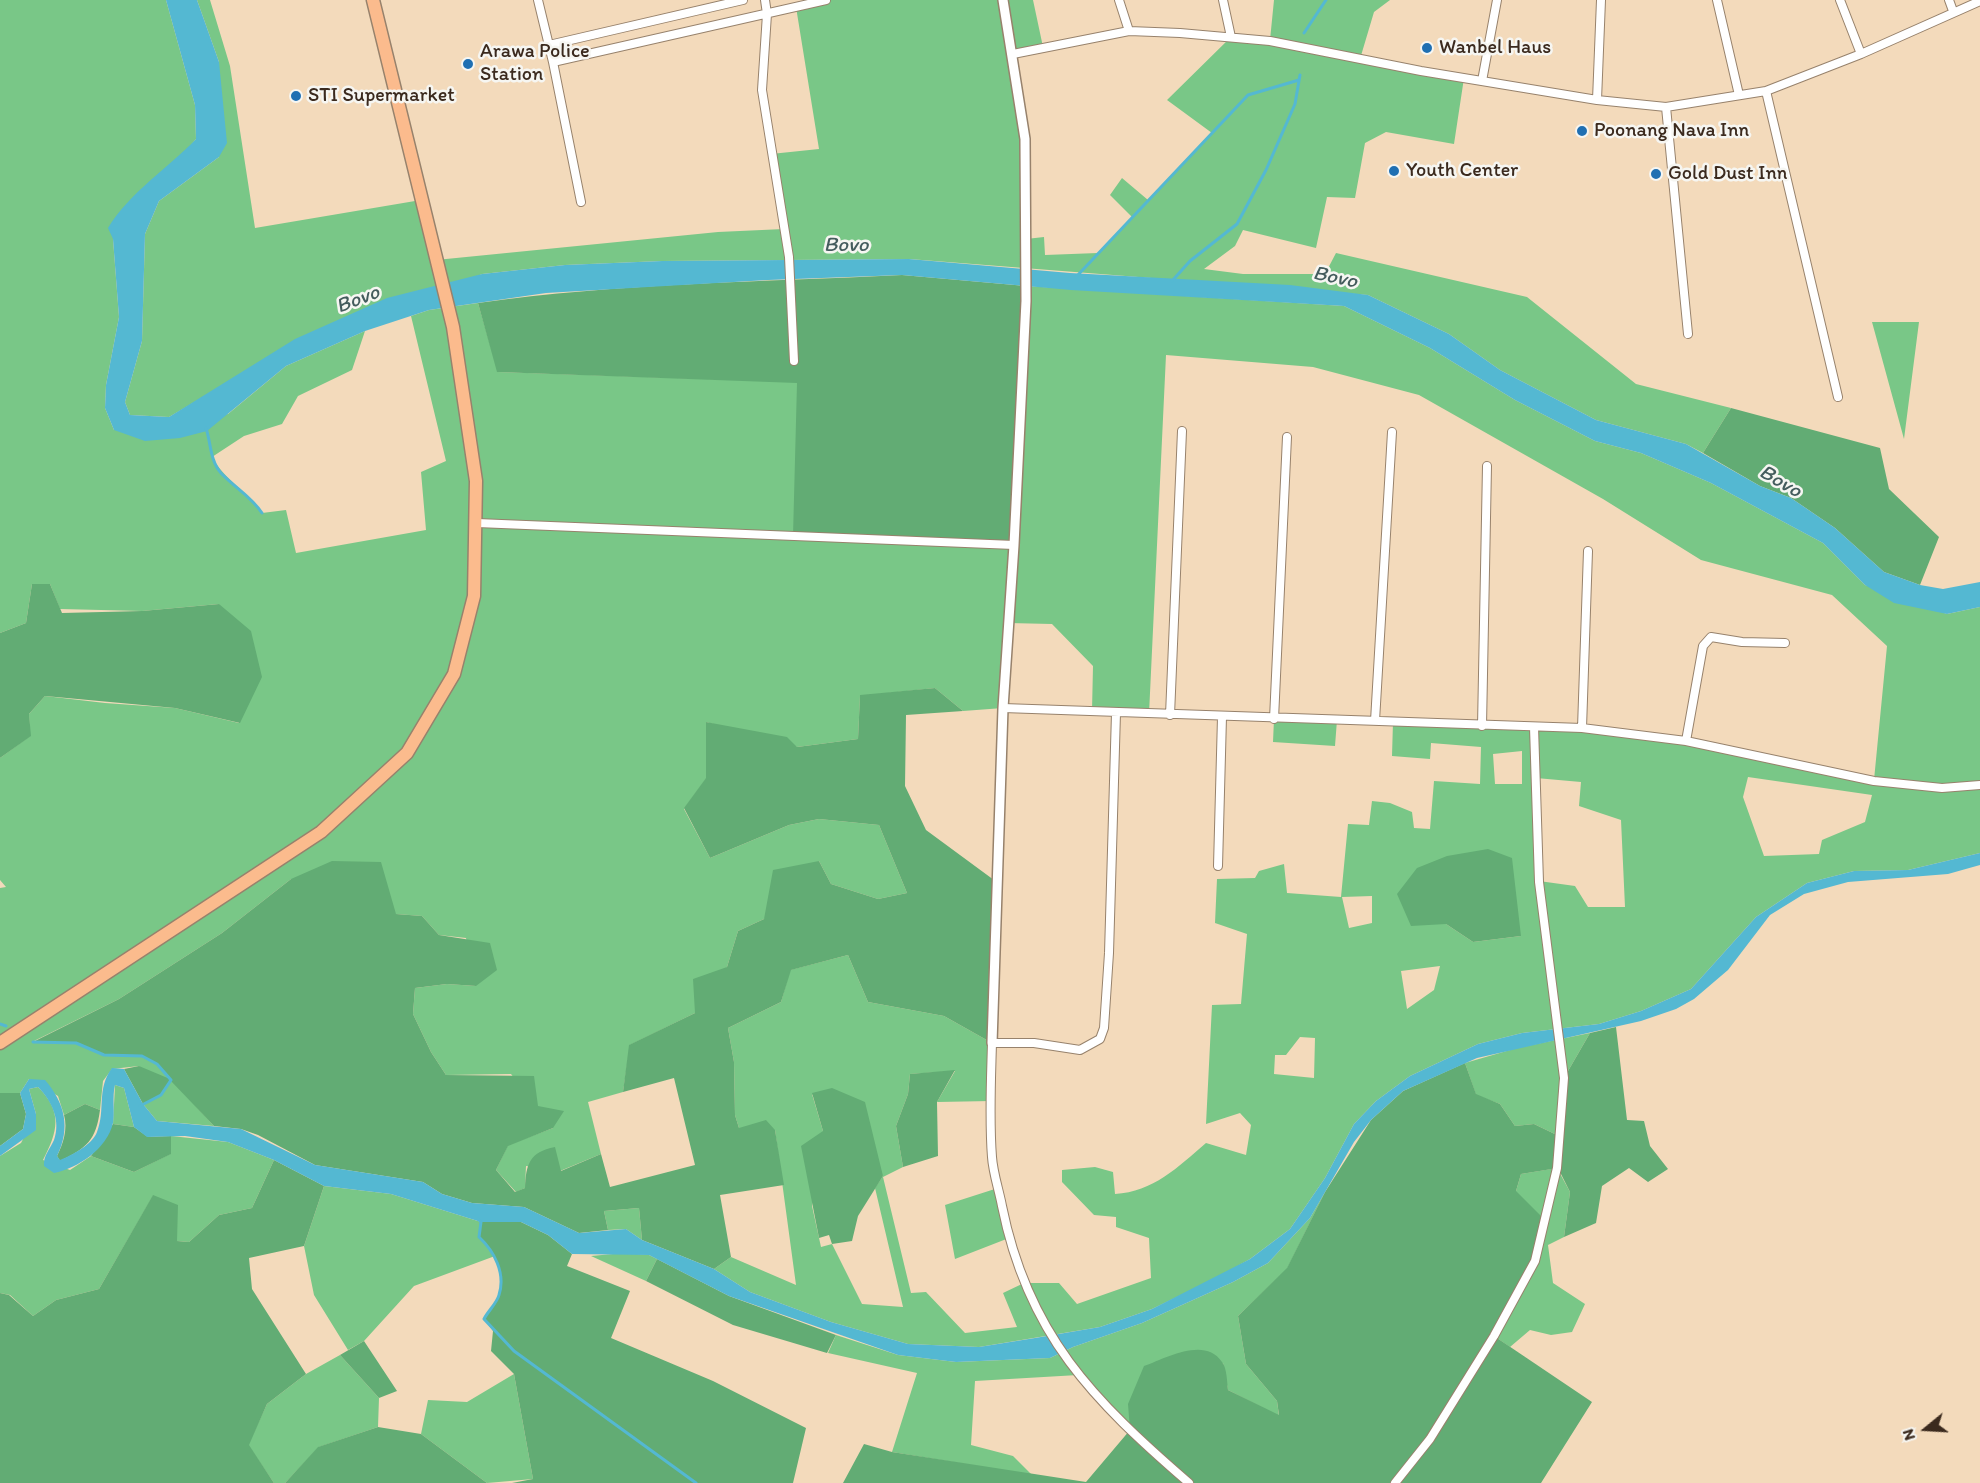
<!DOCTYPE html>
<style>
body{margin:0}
#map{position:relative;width:1980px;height:1483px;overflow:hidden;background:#f3dabb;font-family:Itim,sans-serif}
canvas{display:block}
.north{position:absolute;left:1896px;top:1399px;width:60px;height:60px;-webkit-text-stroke:4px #f6f6f2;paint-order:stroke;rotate:252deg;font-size:16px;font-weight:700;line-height:24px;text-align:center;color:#3b2a1e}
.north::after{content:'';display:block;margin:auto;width:21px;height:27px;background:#3b2a1e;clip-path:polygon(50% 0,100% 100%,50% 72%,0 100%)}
</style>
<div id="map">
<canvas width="1980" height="1483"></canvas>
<div class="north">N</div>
</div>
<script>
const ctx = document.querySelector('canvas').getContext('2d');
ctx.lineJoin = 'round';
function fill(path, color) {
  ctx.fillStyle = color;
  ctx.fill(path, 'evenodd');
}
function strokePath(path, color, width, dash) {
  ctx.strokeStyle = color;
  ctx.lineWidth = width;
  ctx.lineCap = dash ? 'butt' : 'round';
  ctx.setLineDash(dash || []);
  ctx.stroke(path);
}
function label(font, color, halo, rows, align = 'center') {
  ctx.font = font + ' Itim,sans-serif';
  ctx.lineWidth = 5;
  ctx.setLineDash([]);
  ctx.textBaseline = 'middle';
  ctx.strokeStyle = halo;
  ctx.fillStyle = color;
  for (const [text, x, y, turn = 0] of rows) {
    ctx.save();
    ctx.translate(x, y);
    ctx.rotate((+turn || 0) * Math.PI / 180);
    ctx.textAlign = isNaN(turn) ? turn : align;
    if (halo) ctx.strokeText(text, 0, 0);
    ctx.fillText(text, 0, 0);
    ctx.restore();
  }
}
const green = new Path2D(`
 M0 0H166L195 105 196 139 113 239 119 317 106 385 105 408 114 430 228 414 286 366 365 331 352 370 298 396 282 424 244 436 212 457C224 480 248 491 262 513L286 510 296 553 426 530 421 472 446 461 411 316 429 310 478 303 498 372 797 382 1026 286 1344 306 1430 348 1515 400 1595 441 1641 453 1711 483 1823 543 1865 585 1947 614 1980 607V853L1908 870 1854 871 1807 883 1756 917 1691 989 1641 1011 1599 1024 1522 1033 1478 1044 1410 1076 1376 1101 1354 1124 1325 1178 1290 1229 1250 1259 1220 1276 1152 1309 1100 1327 979 1347 908 1344 831 1322 750 1292 714 1269 731 1257 796 1285 775 1130 739 1128 735 1115 734 1062 728 1028 781 1002 790 970 848 955 868 1002 944 1016 992 1043 991 1101 937 1102 955 1071 910 1074 908 1094 896 1126 903 1167 883 1177 911 1293 926 1292 965 1333 1017 1327 1003 1293 1024 1283H1059L1077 1304 1151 1278 1149 1238 1116 1227V1217L1094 1215 1062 1182V1170L1095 1167 1113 1172 1115 1194C1153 1192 1178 1167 1206 1143L1246 1155 1251 1125 1240 1113 1206 1124 1212 1005 1241 1004 1247 934 1215 923 1217 879 1255 878 1259 871 1284 864 1287 893 1341 897 1348 824 1369 825 1372 801 1390 803 1412 812 1414 828 1430 829 1434 781 1480 784 1481 747 1431 743 1430 759 1392 756 1393 722 1582 728 1686 741 1874 780 1887 646 1832 595 1701 560 1603 499 1419 395 1313 367 1166 355 1149 714 1092 711 1093 666 1052 624 1008 623 1003 708 963 711 935 688 860 696 858 739 797 747 706 722V779L684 809 710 858 789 825 819 819 879 825 907 893 878 899 831 884 819 861 764 919 738 931 727 967 695 1013 630 1045 623 1092 588 1102 601 1154 560 1171 526 1166 525 1188 516 1192 496 1170 508 1145 553 1128 511 1074 446 1075 431 1052 413 1014 415 988 447 984 476 986 466 938 439 935 422 916 396 914 291 879 222 933 119 999 34 1041 76 1043 104 1055 142 1056 157 1064 214 1126 157 1121 143 1104 161 1095 139 1066 112 1069 103 1081 100 1110 85 1104 64 1115 58 1096 29 1079 20 1093H0V888L6 887 0 880V758L30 736 29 714 45 696 105 703 175 708 239 723 219 604 142 611 60 609 50 584H32L26 623 0 633ZM1522 751V784H1495L1493 754ZM1748 777 1872 795 1865 822 1822 840 1819 854 1764 856 1743 797ZM1536 778 1581 782 1579 806 1621 820 1625 907H1588L1575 886 1539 881ZM1372 896V923L1349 928 1342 897ZM1446 924 1521 936 1473 942ZM1440 966 1434 990 1407 1009 1401 971ZM1300 1037 1315 1038 1314 1078 1274 1074 1275 1055H1286ZM812 1094 883 1176 875 1188 903 1307 862 1304 832 1244 821 1247 812 1206 823 1131Z
 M197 0H210L230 66 255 228 421 200 436 260 718 232 784 229 771 154 819 149 796 7 826 0H1033L1043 47 1014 54 1025 139 1026 239 1044 237 1045 255 1098 253 1132 217 1110 195 1122 178 1148 200 1212 133 1167 100 1231 37 1270 40 1274 0H1390L1374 12 1360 59 1464 78 1454 144 1386 132 1365 143 1355 198 1327 197 1316 248 1243 230 1235 246 1204 269 1243 274H1325L1336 253 1527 297 1636 384 1731 408 1703 453 1686 444 1596 420 1500 370 1449 334 1368 295 909 259 662 261 565 265 482 274 222 386 169 417 130 415 125 402 142 341 145 234 159 201 219 157V62Z
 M1872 322H1919L1904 439Z
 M1274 719 1337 720 1335 746 1273 742Z
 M1590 1033 1564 1078 1561 1137 1534 1124 1515 1126 1500 1104 1476 1095 1465 1063 1517 1048Z
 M115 1085 124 1088 134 1127 113 1124Z
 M38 1087C63 1112 58 1131 43 1160L70 1170 91 1156 134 1172 170 1154 171 1136 228 1142 274 1160 252 1208 219 1215 189 1242 177 1241 153 1196 99 1289 56 1300 33 1316 10 1295 0 1293V1156L21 1143 36 1114 29 1089Z
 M1557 1168 1570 1192 1564 1237 1548 1245 1553 1283 1585 1304 1572 1332 1551 1335 1530 1330 1510 1347 1494 1336 1516 1191 1521 1174Z
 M324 1186 391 1194 481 1222 479 1237 495 1256 414 1286 364 1341 348 1350 314 1295 304 1246Z
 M998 1188 1009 1238 955 1259 945 1205Z
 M1325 1192 1287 1269 1238 1316 1246 1364 1277 1401 1279 1416 1228 1390 1223 1363 1131 1430 1078 1375 975 1381 971 1445 1013 1456 1032 1475 892 1452 917 1373 828 1353 836 1335 898 1355 956 1362 1050 1358 1073 1347 1142 1323 1233 1282 1268 1263 1310 1218Z
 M639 1208 642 1240 626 1229 608 1230 604 1211Z
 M624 1253 649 1255 657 1259 646 1281 591 1256Z
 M340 1355 379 1398 378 1427 319 1447 285 1483H274L248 1445 267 1404 306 1374Z
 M514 1374 533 1479 487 1483 421 1434 428 1400 467 1402Z`);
const forest = new Path2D(`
 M902 275 1026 286 1014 545 793 536 797 383 497 372 478 303C619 283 761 282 902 275Z
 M1731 408 1880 448 1889 489 1939 537 1920 585 1884 572 1835 528 1791 498 1760 486 1703 453Z
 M32 584H50L62 613 142 611 219 604 251 631 262 677 240 723 175 708 45 696 29 714 31 736 0 758V633L26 623Z
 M935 688 963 711 906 715 905 786 926 830 998 883 992 1043 944 1016 868 1002 848 955 791 970 781 1002 728 1028 734 1062 735 1115 739 1128 766 1120 775 1130 784 1185 720 1195 731 1257 714 1269 642 1240 639 1208 604 1211 608 1230 579 1233 524 1207 472 1203 442 1194 423 1182 315 1165 258 1135 241 1129 214 1126 171 1081 161 1095 143 1104 124 1069 139 1066 170 1079 157 1064 142 1056 104 1055 76 1043 33 1042 119 999 222 933 291 879 332 861 381 862 396 914 422 916 439 935 490 943 497 970 476 986 447 984 415 988 413 1014 431 1052 446 1075 534 1076 538 1106 564 1111 553 1128 508 1146 496 1170 515 1192 525 1188C526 1165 529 1152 555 1147L561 1171 601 1154 610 1187 695 1165 674 1078 623 1092 629 1045 695 1013 693 979 727 967 738 931 764 919 773 870 819 861 831 884 878 899 907 893 879 825 819 819 789 825 710 858 684 808 706 778V722L787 737 797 747 858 739 860 695Z
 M1488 849 1512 858 1521 936 1473 942 1446 924 1411 926 1397 894 1417 868 1447 856Z
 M1616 1027 1627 1120 1644 1121 1650 1146 1668 1169 1648 1182 1629 1168 1602 1186 1596 1223 1564 1237 1570 1192 1558 1168 1521 1174 1516 1191 1546 1221 1535 1261 1494 1336 1592 1402 1541 1483H843L864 1444 892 1452 1086 1482 1130 1430 1128 1404 1144 1366C1166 1358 1205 1336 1222 1362 1227 1368 1227 1382 1228 1390L1279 1415 1277 1401 1246 1364 1238 1316 1287 1268 1325 1192 1371 1120 1403 1091 1465 1063 1476 1094 1500 1104 1515 1126 1534 1124 1561 1137 1564 1078 1590 1033Z
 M955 1070 937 1102 938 1156 903 1167 896 1126 908 1094 910 1074Z
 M832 1088 865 1102 883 1176 858 1216 852 1241 832 1244 829 1235 819 1238 801 1146 823 1131 812 1093Z
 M0 1093H20L26 1114 23 1129 0 1146Z
 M85 1104 100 1110C96 1140 87 1148 60 1161L57 1156C63 1144 68 1129 64 1115Z
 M113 1124 134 1127 148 1137 171 1136V1154L134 1172 91 1156Z
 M274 1160 324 1186 304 1246 249 1258 252 1289 306 1374 267 1404 249 1445 274 1483H0V1293L9 1295 33 1316 56 1300 99 1289 153 1195 178 1205 177 1241 189 1242 219 1215 252 1208Z
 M481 1222H521L548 1235 572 1254 567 1266 630 1291 611 1338 713 1381 806 1428 793 1483H512L533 1479 514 1374 491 1351 493 1331 484 1319C488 1311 497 1303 499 1295 506 1273 494 1251 479 1237Z
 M657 1259 729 1296 836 1335 827 1353 733 1325 646 1281Z
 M364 1341 397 1391 379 1398 340 1355Z
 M378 1427 421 1434 487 1483H285L318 1447Z`);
const water = new Path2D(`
 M166 0H197L219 62 227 143 219 157 159 201 145 234 142 341 125 402 130 415 169 417 295 339 387 298 482 274 565 265 662 261 909 259 1070 273 1290 285 1368 295 1449 334 1500 370 1596 420 1686 444 1760 486 1791 498 1835 528 1884 572 1920 585 1943 589 1980 582V607L1947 614 1894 603 1865 585 1823 543 1711 483 1641 453 1595 441 1515 400 1430 348 1344 306 1071 290 902 275 768 280 546 293 429 310 365 331 286 366 207 431 180 438 145 441 114 430 105 408 106 385 119 317 113 239 108 228C129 193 168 168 196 139L195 105Z
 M1980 853V865L1948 874 1848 882 1804 894 1770 915 1728 970 1694 999 1676 1009 1641 1021 1477 1058 1403 1091 1371 1120 1354 1142 1310 1218 1268 1263 1233 1282 1142 1323 1073 1347 1050 1358 956 1362 898 1355 729 1296 649 1255 572 1254 548 1235 521 1222H481L391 1194 324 1186 274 1160 228 1142 185 1136 147 1137 134 1127 124 1088 115 1085C112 1097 115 1111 113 1123 107 1149 78 1168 54 1173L44 1166C43 1156 50 1149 54 1140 61 1121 52 1101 38 1087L29 1089 36 1114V1130L0 1156V1146L23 1129 26 1114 20 1093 29 1079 45 1080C65 1103 71 1128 57 1156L60 1160C72 1155 92 1145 97 1132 106 1109 96 1090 112 1068L124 1069 143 1104 157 1121 241 1129 315 1165 423 1182 442 1194 472 1203 524 1207 579 1233 626 1229 642 1240 714 1269 750 1292 831 1322 908 1344 979 1347 1035 1338 1100 1327 1152 1309 1250 1259 1290 1229 1325 1178 1354 1124 1376 1101 1410 1076 1478 1044 1522 1033 1599 1024 1641 1011 1691 989 1756 917 1807 883 1854 871 1908 870Z`);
const stream = new Path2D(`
 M1304 33 1326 0
 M1076 277 1248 95 1299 80
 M1172 281 1190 261 1237 224 1266 170 1295 104 1300 75
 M206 428C211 443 210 461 221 473 235 488 251 496 262 513
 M0 1024 6 1026
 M33 1042 76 1043 104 1055 142 1056 157 1064 171 1080 161 1095 140 1106
 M478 1219 481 1222 479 1237C494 1251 506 1273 499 1295 497 1303 488 1311 484 1319L514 1351 696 1483`);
const minor = new Path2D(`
 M538 0 553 62 581 202
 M765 0 767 14 762 90 789 257 794 361
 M1119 0 1129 31
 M1223 0 1231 37
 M1717 0 1739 95
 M1840 0 1861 54
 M1949 0 1953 11
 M549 45 743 0
 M1013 54 1129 31 1180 33 1270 41 1421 71 1597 100 1666 107 1766 91 1861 54 1980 1
 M553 62 826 0
 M1482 81 1497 0
 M1766 91 1838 397
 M1597 100 1601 0
 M1666 107 1688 334
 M477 523 1014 545
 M1003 708 1582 728 1686 741 1874 781 1942 788 1980 785
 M1116 713 1109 953 1104 1028 1100 1039 1080 1050 1034 1043H992C991 1080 989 1119 992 1157 993 1173 999 1190 1002 1206 1028 1335 1093 1400 1189 1483
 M1170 715 1182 431
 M1274 719 1287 437
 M1375 721 1392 432
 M1482 726 1487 466
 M1582 728 1588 551
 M1686 741 1703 646 1711 637 1742 642 1785 643
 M1218 866 1222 717
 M1395 1483 1430 1439 1494 1336 1535 1261 1557 1168 1564 1078 1539 882 1534 727`);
const tertiary = new Path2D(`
 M992 1043 1003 708 1014 545 1026 301 1025 139 1003 0`);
const primary = new Path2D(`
 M0 1043 321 832 407 753 454 674 474 596 476 481 453 327 373 0`);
const markers = [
 [1427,48,6,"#1f6fb2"],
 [468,64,6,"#1f6fb2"],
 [296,96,6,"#1f6fb2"],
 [1582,131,6,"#1f6fb2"],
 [1394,171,6,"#1f6fb2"],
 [1656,174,6,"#1f6fb2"]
];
const poiNames = [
 ["Wanbel Haus",1439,48],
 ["Arawa Police",480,52],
 ["Station",480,75],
 ["STI Supermarket",308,96],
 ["Poonang Nava Inn",1594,131],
 ["Youth Center",1406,171],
 ["Gold Dust Inn",1668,174]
];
const waterNames = [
 ["Bovo",846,246],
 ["Bovo",1335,278,12],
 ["Bovo",358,300,-21],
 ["Bovo",1780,482,30]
];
fill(green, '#79c787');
fill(forest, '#62ac74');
fill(water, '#54b8d2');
strokePath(stream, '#54b8d2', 3);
strokePath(minor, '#97826c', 10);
strokePath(tertiary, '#97826c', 12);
strokePath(primary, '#97826c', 15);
strokePath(minor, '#fff', 8);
strokePath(tertiary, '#fff', 9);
strokePath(primary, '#fbbb8d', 12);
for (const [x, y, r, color] of markers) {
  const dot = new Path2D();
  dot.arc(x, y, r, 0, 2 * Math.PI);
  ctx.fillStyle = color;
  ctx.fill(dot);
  strokePath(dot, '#f6f6f2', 2);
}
label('20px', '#3b2a1e', '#f6f6f2', poiNames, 'left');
label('italic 21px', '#445c5d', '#f6f6f2', waterNames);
</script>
